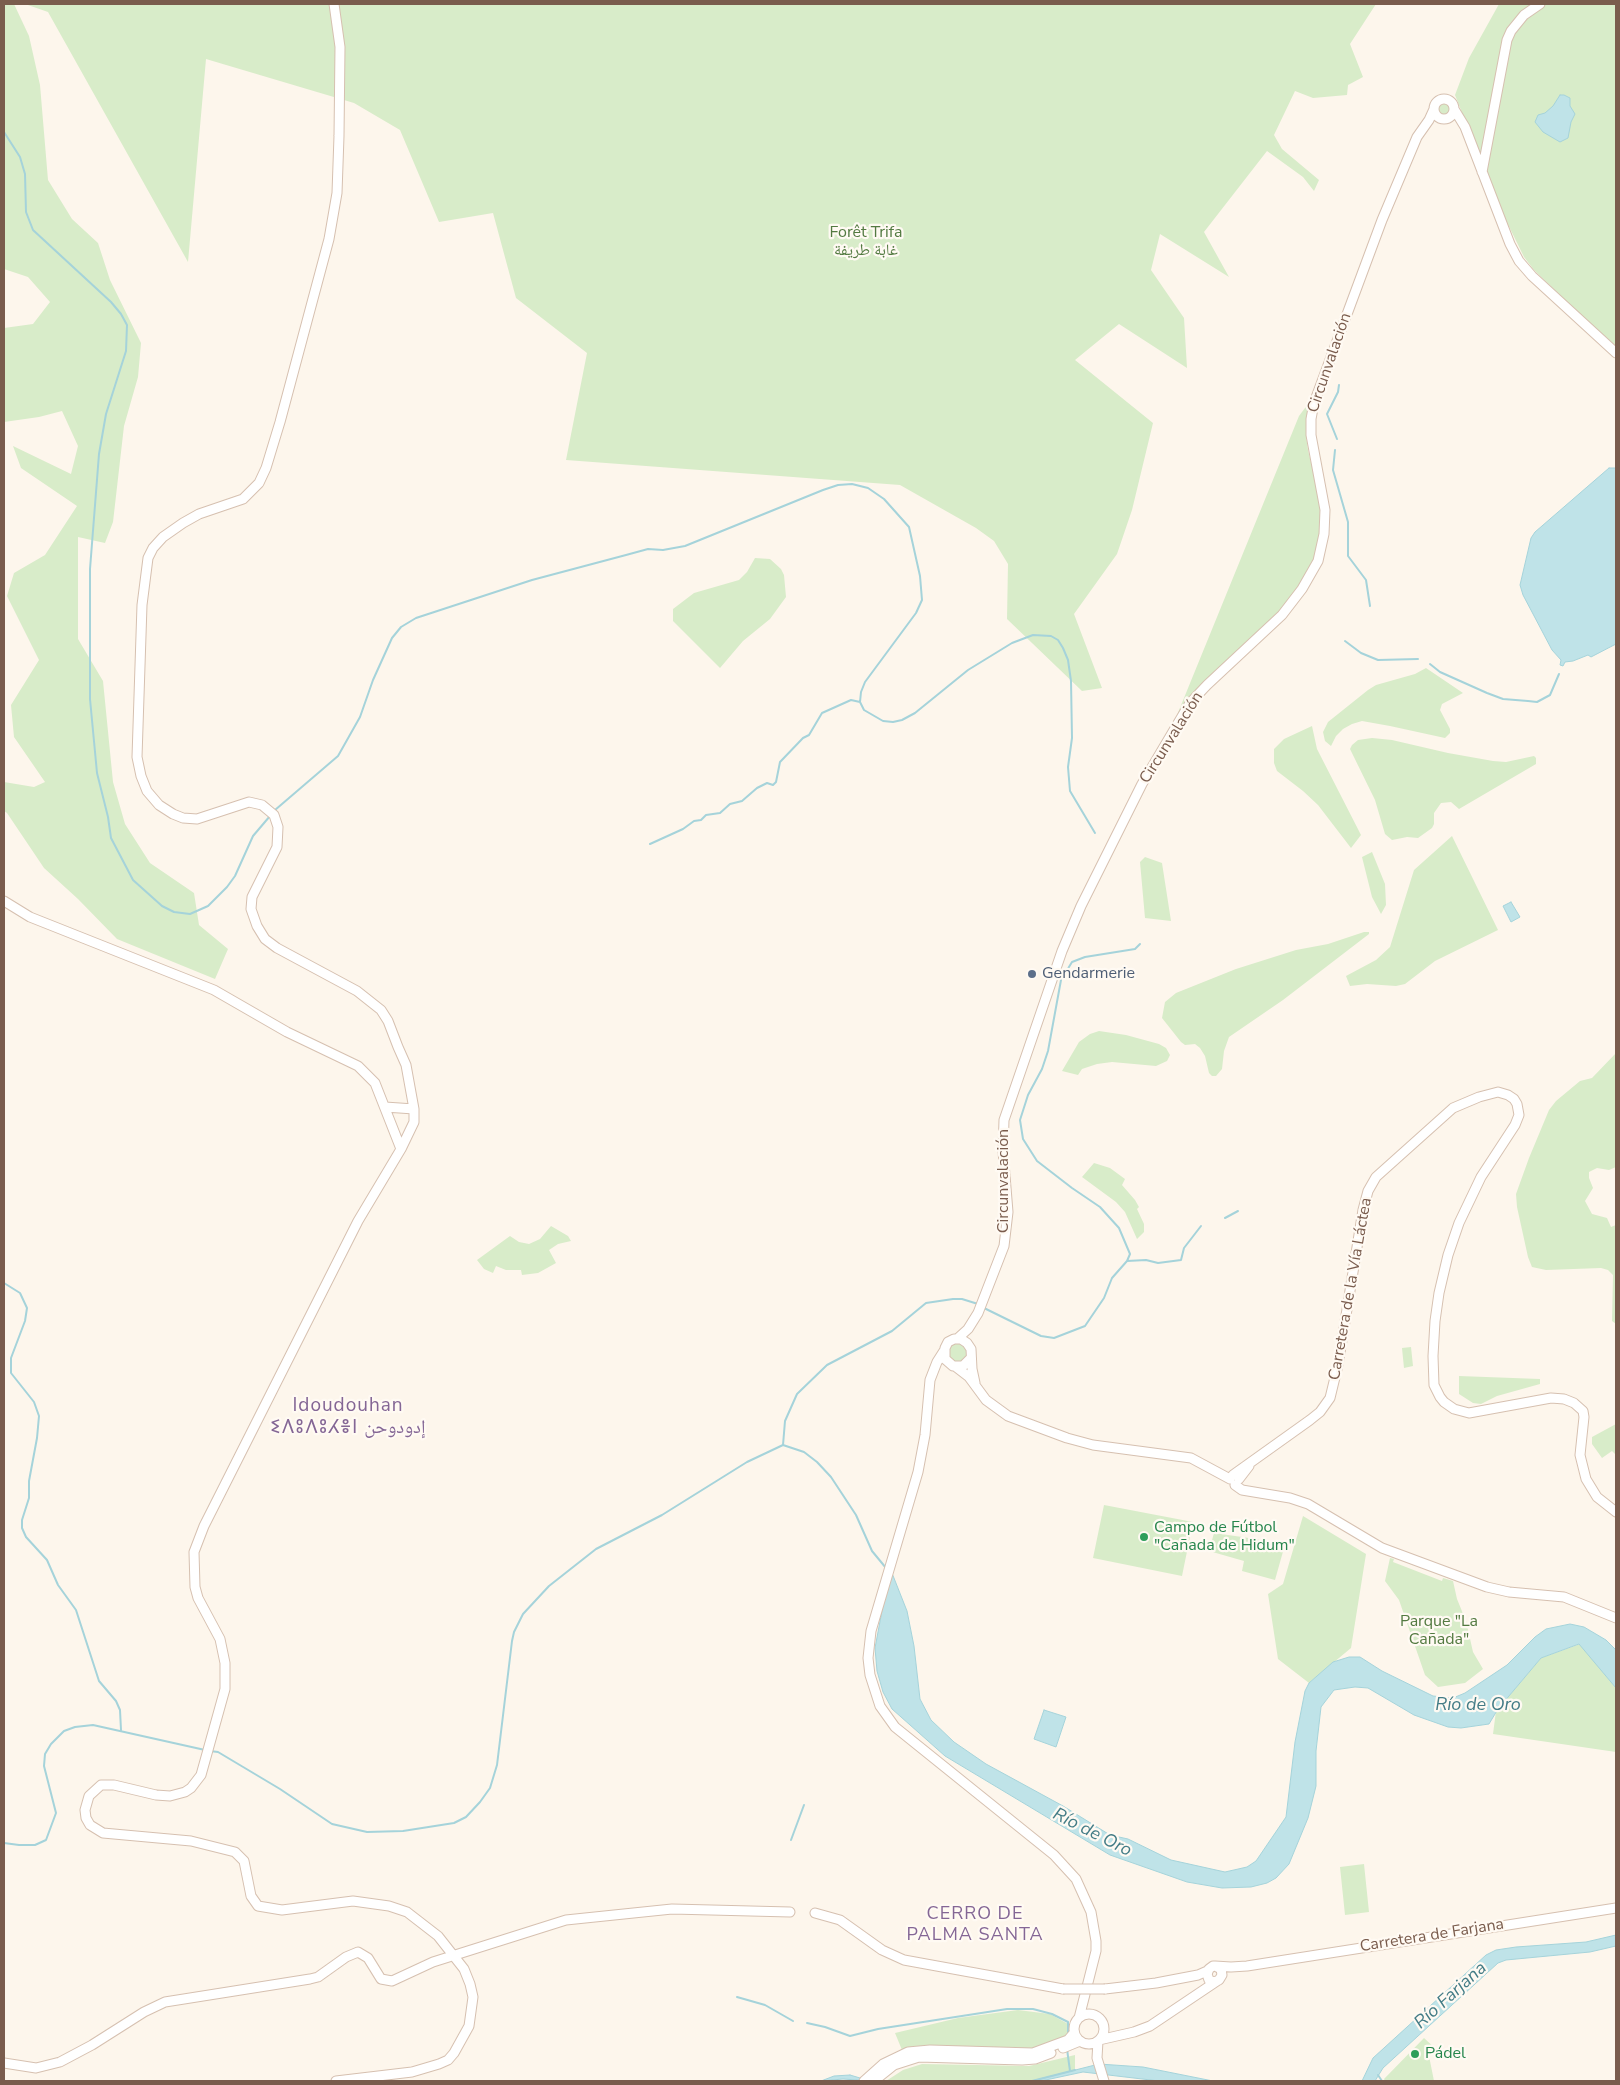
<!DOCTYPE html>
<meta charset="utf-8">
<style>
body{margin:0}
#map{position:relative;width:1620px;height:2085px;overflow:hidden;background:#fdf6ec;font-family:"Nunito Sans",sans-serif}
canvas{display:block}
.frame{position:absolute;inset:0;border:5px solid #7a5c4d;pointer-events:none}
</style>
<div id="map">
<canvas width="1620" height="2085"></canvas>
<div class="frame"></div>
</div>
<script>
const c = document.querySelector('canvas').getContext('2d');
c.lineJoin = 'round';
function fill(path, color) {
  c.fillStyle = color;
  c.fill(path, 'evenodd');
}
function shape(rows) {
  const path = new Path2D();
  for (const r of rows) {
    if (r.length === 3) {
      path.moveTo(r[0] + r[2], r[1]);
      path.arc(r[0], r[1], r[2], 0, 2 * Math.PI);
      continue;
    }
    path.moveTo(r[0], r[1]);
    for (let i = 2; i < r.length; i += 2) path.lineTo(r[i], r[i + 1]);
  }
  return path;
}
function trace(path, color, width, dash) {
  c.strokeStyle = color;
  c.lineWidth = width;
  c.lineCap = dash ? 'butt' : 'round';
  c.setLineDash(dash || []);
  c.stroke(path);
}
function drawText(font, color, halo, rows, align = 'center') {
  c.font = font + ' "Nunito Sans","Noto Naskh Arabic","Noto Sans Tifinagh",sans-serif';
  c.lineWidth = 4.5;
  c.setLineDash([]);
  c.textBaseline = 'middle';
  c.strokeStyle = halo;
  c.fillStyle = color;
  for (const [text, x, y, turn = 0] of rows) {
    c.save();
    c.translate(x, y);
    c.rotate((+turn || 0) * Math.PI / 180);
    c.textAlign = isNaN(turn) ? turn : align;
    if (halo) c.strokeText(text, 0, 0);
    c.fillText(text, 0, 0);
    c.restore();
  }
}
fill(shape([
 [4,4,14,4,29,36,40,85,48,180,72,219,98,243,110,280,141,343,138,377,124,426,113,522,105,543,78,537,78,639,103,681,113,782,125,824,150,863,194,893,199,925,228,949,215,979,117,939,78,899,44,868,7,813,4,811,4,782,34,787,45,782,14,737,11,705,39,660,7,596,14,573,45,555,77,506,21,468,13,446,71,474,78,446,62,411,39,417,4,422,4,328,33,324,50,302,28,277,4,269],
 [25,4,1376,4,1350,44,1363,77,1348,85,1347,95,1313,98,1295,91,1274,135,1282,149,1319,180,1314,191,1303,177,1267,151,1204,232,1229,277,1160,234,1151,270,1184,318,1187,368,1119,324,1075,360,1153,423,1132,510,1117,554,1074,614,1102,688,1082,691,1007,619,1008,564,994,541,976,528,900,485,566,460,587,353,516,298,493,213,439,222,400,130,354,103,206,59,188,262,48,12],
 [1499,4,1616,4,1616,346,1584,318,1534,270,1524,257,1499,206,1455,95,1469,58],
 [1444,109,6],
 [1314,396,1306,436,1308,450,1320,500,1322,518,1318,557,1290,604,1175,720,1299,416],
 [755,558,770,559,781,569,784,575,786,597,770,619,743,641,720,668,673,621,673,609,694,593,739,580,747,572],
 [1426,668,1463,693,1442,704,1440,710,1450,729,1450,733,1445,738,1390,726,1362,721,1352,724,1343,729,1336,736,1331,746,1325,741,1323,732,1328,722,1368,690,1376,685,1415,674],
 [1312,726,1317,749,1361,835,1351,848,1318,805,1303,791,1277,771,1274,763,1274,749,1284,739],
 [1372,738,1392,740,1448,753,1493,761,1506,762,1534,756,1536,758,1536,764,1459,809,1451,802,1441,803,1434,813,1434,824,1432,828,1418,838,1407,837,1392,840,1385,834,1375,800,1350,749,1352,745,1358,740],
 [1452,836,1498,930,1435,961,1405,984,1396,986,1367,984,1350,986,1346,976,1376,960,1390,947,1414,870],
 [1372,852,1385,884,1386,905,1381,914,1372,897,1362,857],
 [1145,857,1162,863,1171,921,1145,918,1140,862],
 [1364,932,1369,932,1369,934,1283,1000,1229,1037,1224,1051,1222,1069,1216,1076,1212,1076,1209,1073,1205,1056,1200,1048,1195,1044,1185,1045,1181,1042,1162,1018,1165,1002,1176,993,1236,969,1296,950,1328,944],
 [1099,1031,1126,1035,1159,1044,1166,1048,1170,1055,1167,1061,1156,1066,1112,1062,1097,1064,1082,1069,1078,1075,1062,1071,1079,1042,1090,1034],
 [1616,1053,1616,1167,1609,1170,1597,1168,1589,1172,1589,1178,1593,1188,1585,1201,1592,1214,1607,1218,1611,1227,1616,1225,1616,1324,1612,1321,1613,1275,1608,1270,1601,1268,1546,1270,1532,1267,1528,1257,1517,1207,1516,1194,1529,1158,1549,1110,1556,1101,1580,1081,1592,1078],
 [1094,1163,1110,1168,1125,1179,1122,1185,1135,1200,1139,1207,1137,1209,1144,1224,1144,1232,1137,1239,1125,1212,1116,1202,1082,1177],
 [551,1226,568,1236,571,1241,558,1244,549,1250,556,1263,538,1273,522,1275,521,1270,506,1270,496,1266,493,1273,484,1269,477,1260,510,1236,519,1242,529,1244,540,1239],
 [958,1353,10],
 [1411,1347,1413,1366,1404,1368,1402,1348],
 [1459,1376,1540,1379,1540,1384,1497,1396,1481,1404,1473,1403,1459,1394],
 [1616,1424,1616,1463,1616,1455,1612,1451,1602,1458,1592,1444,1592,1437],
 [1104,1505,1193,1522,1182,1576,1093,1558],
 [1303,1516,1366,1554,1351,1648,1309,1683,1278,1659,1268,1594,1283,1584],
 [1214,1533,1256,1539,1284,1548,1275,1580,1242,1571,1244,1561,1209,1551],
 [1390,1558,1394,1559,1393,1562,1442,1581,1443,1578,1453,1581,1457,1599,1466,1621,1473,1652,1483,1669,1465,1683,1438,1687,1425,1675,1399,1600,1385,1581],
 [1580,1644,1616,1688,1616,1752,1493,1734,1496,1711,1541,1658],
 [1364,1864,1369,1912,1345,1915,1340,1867],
 [1018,2010,1050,2014,1070,2025,1071,2032,1067,2040,1033,2050,902,2050,895,2033,958,2018],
 [1424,2038,1437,2050,1428,2051,1434,2081,1385,2081,1384,2079],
 [1075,2055,1075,2070,1032,2081,886,2081,903,2070,922,2064,1029,2066]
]), '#d8ecc9');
const water = shape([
 [1560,95,1564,95,1570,98,1570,106,1575,114,1571,122,1568,138,1560,142,1543,132,1535,122,1538,115,1545,113,1553,106,1560,95],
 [1609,468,1616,468,1616,644,1591,657,1588,655,1573,661,1565,662,1563,666,1560,665,1561,660,1552,650,1523,595,1520,585,1531,538,1535,532,1609,468],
 [1511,902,1520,917,1511,922,1503,906,1511,902],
 [890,1568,907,1611,914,1646,920,1699,931,1720,954,1742,986,1764,1063,1806,1110,1835,1128,1839,1171,1860,1225,1872,1247,1867,1256,1861,1286,1817,1295,1742,1305,1691,1309,1683,1333,1662,1349,1657,1360,1657,1382,1671,1433,1696,1453,1698,1465,1693,1507,1665,1535,1637,1546,1629,1570,1624,1584,1627,1606,1640,1616,1650,1616,1688,1579,1644,1541,1658,1498,1709,1489,1724,1461,1728,1448,1727,1414,1715,1368,1688,1355,1687,1334,1690,1321,1707,1316,1751,1316,1786,1308,1818,1289,1864,1276,1878,1267,1883,1251,1887,1222,1888,1187,1882,1110,1855,945,1756,892,1709,883,1692,877,1671,875,1648,890,1568],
 [1044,1710,1066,1717,1056,1747,1034,1739,1044,1710],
 [1616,1935,1616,1946,1590,1952,1506,1960,1498,1963,1383,2068,1375,2081,1362,2081,1373,2058,1486,1955,1496,1950,1516,1947,1586,1942,1616,1935],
 [1099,2064,1143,2067,1213,2081,1159,2081,1083,2072,1041,2081,1032,2081,1099,2064],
 [850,2075,870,2081,843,2079,821,2081,834,2076,850,2075]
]);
fill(water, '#bfe3e8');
trace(water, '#a5d3da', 1);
trace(shape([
 [4,132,20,157,25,174,26,212,33,230,111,302,121,314,127,325,126,351,106,414,99,454,90,569,90,699,97,773,108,817,111,838,133,880,162,906,174,912,190,914,208,906,227,887,235,876,253,836,270,816],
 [1337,439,1327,414,1338,392,1339,385],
 [1335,450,1333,470,1348,522,1348,556,1366,580,1370,606],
 [1345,641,1361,653,1378,660,1418,659],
 [1430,664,1440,672,1487,693,1503,699,1528,701,1537,702,1550,695,1559,674],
 [275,810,338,756,360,717,373,680,392,638,401,627,416,618,532,580,626,555,648,549,663,550,685,546,823,490,838,485,852,484,868,488,884,499,909,527,920,576,922,600,916,613,865,682,861,692,860,702,864,710,883,721,893,722,902,720,915,713,968,670,1012,643,1033,635,1051,636,1058,640,1063,648,1068,660,1071,681,1072,738,1068,767,1070,791,1095,833],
 [650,844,683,829,694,821,701,820,706,815,720,813,730,804,742,801,757,788,767,783,773,785,776,782,780,762,803,738,809,735,822,713,851,700,860,702],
 [1225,1218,1238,1211],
 [1127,1261,1146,1260,1158,1263,1181,1260,1184,1248,1201,1226],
 [4,1283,20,1293,27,1308,25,1321,11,1358,11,1373,34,1402,39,1416,37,1438,29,1481,29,1498,22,1520,22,1528,26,1537,47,1560,58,1585,76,1610,99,1681,116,1701,120,1710,121,1730],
 [984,1308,1041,1336,1054,1338,1085,1326,1104,1298,1112,1278,1127,1261,1130,1254,1119,1228,1100,1207,1072,1188,1037,1161,1023,1139,1020,1120,1028,1095,1042,1069,1048,1051,1061,980,1072,962,1085,957,1135,949,1140,944],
 [783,1445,785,1421,797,1394,827,1365,892,1331,926,1303,953,1299,962,1299,978,1304],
 [210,1751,218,1752,280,1789,332,1824,367,1832,403,1831,454,1823,466,1817,480,1802,490,1788,497,1765,512,1641,514,1632,523,1614,549,1586,596,1549,662,1515,747,1462,783,1445,804,1452,817,1462,831,1477,856,1515,872,1551,886,1568],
 [791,1840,804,1805],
 [4,1843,19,1845,35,1845,46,1840,56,1813,44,1766,45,1754,51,1744,64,1731,75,1727,93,1725,205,1750],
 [737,1997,765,2005,793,2021],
 [807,2023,825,2027,850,2036,878,2029,1007,2009,1033,2009,1052,2014,1068,2022,1068,2034],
 [1067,2049,1070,2071],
 [1378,2075,1382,2081],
 [1032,2081,1075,2070]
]), '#a5d3da', 2);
const secondary = shape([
 [334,4,340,47,339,136,337,193,329,239,280,422,266,468,259,483,243,499,199,514,183,523,163,537,153,548,148,558,142,605,137,757,141,776,147,791,159,805,173,814,183,818,197,819,249,802,262,805,274,815,278,827,277,847,252,897,251,909,257,926,265,939,277,948,357,991,381,1010,388,1021,398,1047,406,1065,414,1109,414,1122,401,1149,358,1221,204,1526,194,1552,195,1587,198,1598,220,1639,225,1663,225,1689,201,1775,191,1788,185,1792,170,1796,156,1795,114,1785,101,1785,89,1796,85,1810,86,1818,90,1825,103,1833,191,1841,235,1852,244,1861,251,1896,258,1906,282,1910,353,1901,389,1906,407,1912,438,1936,464,1969,470,1984,473,1997,469,2026,454,2053,448,2060,439,2064,412,2072,336,2081],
 [1444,109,10],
 [1454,109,1465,127,1510,244,1519,261,1532,276,1616,353],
 [1482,172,1507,40,1511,31,1524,15,1540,4],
 [4,901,30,917,214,990,287,1032,358,1066,375,1083,401,1149],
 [385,1107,414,1109],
 [957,1339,968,1329,978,1313,1004,1246,1008,1212,1003,1151,1004,1120,1062,951,1081,906,1142,784,1190,703,1207,685,1282,615,1302,589,1318,561,1324,534,1325,510,1311,435,1311,419,1314,403,1382,220,1417,137,1429,120,1434,109],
 [944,1351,937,1362,930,1380,925,1435,918,1472,871,1631,868,1658,870,1675,880,1706,895,1727,1054,1855,1076,1879,1091,1912,1096,1941,1096,1951,1079,2018],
 [971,1358,963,1366,953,1366,945,1359,945,1348,948,1342,954,1339,961,1339,967,1343,971,1349,972,1369,975,1383],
 [956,1367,969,1377,986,1400,1008,1416,1067,1438,1093,1445,1191,1458,1230,1479],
 [1233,1475,1310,1420,1320,1412,1330,1398,1338,1365,1363,1210,1368,1191,1376,1177,1453,1108,1479,1097,1498,1092,1508,1095,1514,1099,1517,1104,1519,1115,1515,1125,1481,1177,1459,1223,1448,1255,1439,1293,1435,1321,1433,1356,1434,1385,1440,1397,1444,1402,1454,1409,1469,1413,1551,1398,1564,1399,1574,1403,1583,1411,1584,1417,1580,1455,1586,1479,1597,1497,1616,1512],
 [1239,1479,1249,1466],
 [1235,1485,1242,1490,1290,1498,1308,1504,1382,1548,1487,1587,1509,1592,1564,1597,1616,1618],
 [815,1913,840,1920,882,1950,904,1960,1063,1989],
 [1215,1966,1221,1969,1222,1975,1219,1980,1214,1982,1209,1980,1207,1974,1209,1969,1213,1966,1215,1966,1231,1967,1247,1966,1616,1908],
 [1105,1989,1156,1983,1198,1975,1207,1971],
 [1089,2029,15],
 [1099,2040,1134,2032,1150,2026,1217,1981],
 [1098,2041,1097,2058,1104,2081],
 [1063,2048,1080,2041],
 [4,2063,36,2068,60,2062,92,2045,144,2012,165,2002,310,1979,318,1977,346,1957,358,1952,368,1958,381,1979,392,1981,433,1962,566,1920,672,1909,790,1912],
 [864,2081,883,2064,908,2052,930,2050,1033,2053,1068,2040,1074,2033],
 [874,2081,894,2065,919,2057,1022,2060,1035,2059,1051,2053]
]);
trace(secondary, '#d6c0b0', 11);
trace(secondary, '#fff', 9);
const secondaryBridge = shape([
 [1063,1989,1105,1989]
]);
trace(secondaryBridge, '#d6c0b0', 11, []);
trace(secondaryBridge, '#fff', 9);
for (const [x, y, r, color] of [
 [1032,974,5,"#5c6f8a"],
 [1144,1537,5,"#2e9e5b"],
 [1415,2054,5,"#2e9e5b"]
]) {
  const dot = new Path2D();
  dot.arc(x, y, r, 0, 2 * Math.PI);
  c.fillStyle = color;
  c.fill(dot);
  trace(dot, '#fffaf3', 2);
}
drawText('16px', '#537a41', '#fffaf3', [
 ["Forêt Trifa",866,233],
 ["غابة طريفة",866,251],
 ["Parque \"La",1439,1622],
 ["Cañada\"",1439,1640]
]);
drawText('16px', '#7a5c4d', '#fffaf3', [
 ["Circunvalación",1330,363,-71],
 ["Circunvalación",1172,738,-58],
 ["Circunvalación",1004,1181,-90],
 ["Carretera de la Vía Láctea",1351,1289,-80],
 ["Carretera de Farjana",1432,1936,-9]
]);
drawText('16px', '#4e5e75', '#fffaf3', [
 ["Gendarmerie",1042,974]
], 'left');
drawText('16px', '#27864d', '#fffaf3', [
 ["Campo de Fútbol",1154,1528],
 ["\"Cañada de Hidum\"",1154,1546],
 ["Pádel",1425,2054]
], 'left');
drawText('italic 18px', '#437c86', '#fffaf3', [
 ["Río de Oro",1478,1706],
 ["Río de Oro",1092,1833,27],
 ["Río Farjana",1451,1996,-42]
]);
c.letterSpacing = '1px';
drawText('18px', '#846695', '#fffaf3', [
 ["CERRO DE",975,1915],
 ["PALMA SANTA",975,1936]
]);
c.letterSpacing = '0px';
c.letterSpacing = '1px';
drawText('19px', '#846695', '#fffaf3', [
 ["Idoudouhan",348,1406],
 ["ⵉⴷⵓⴷⵓⵃⴻⵏ إدودوحن",348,1428]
]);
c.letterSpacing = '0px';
</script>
